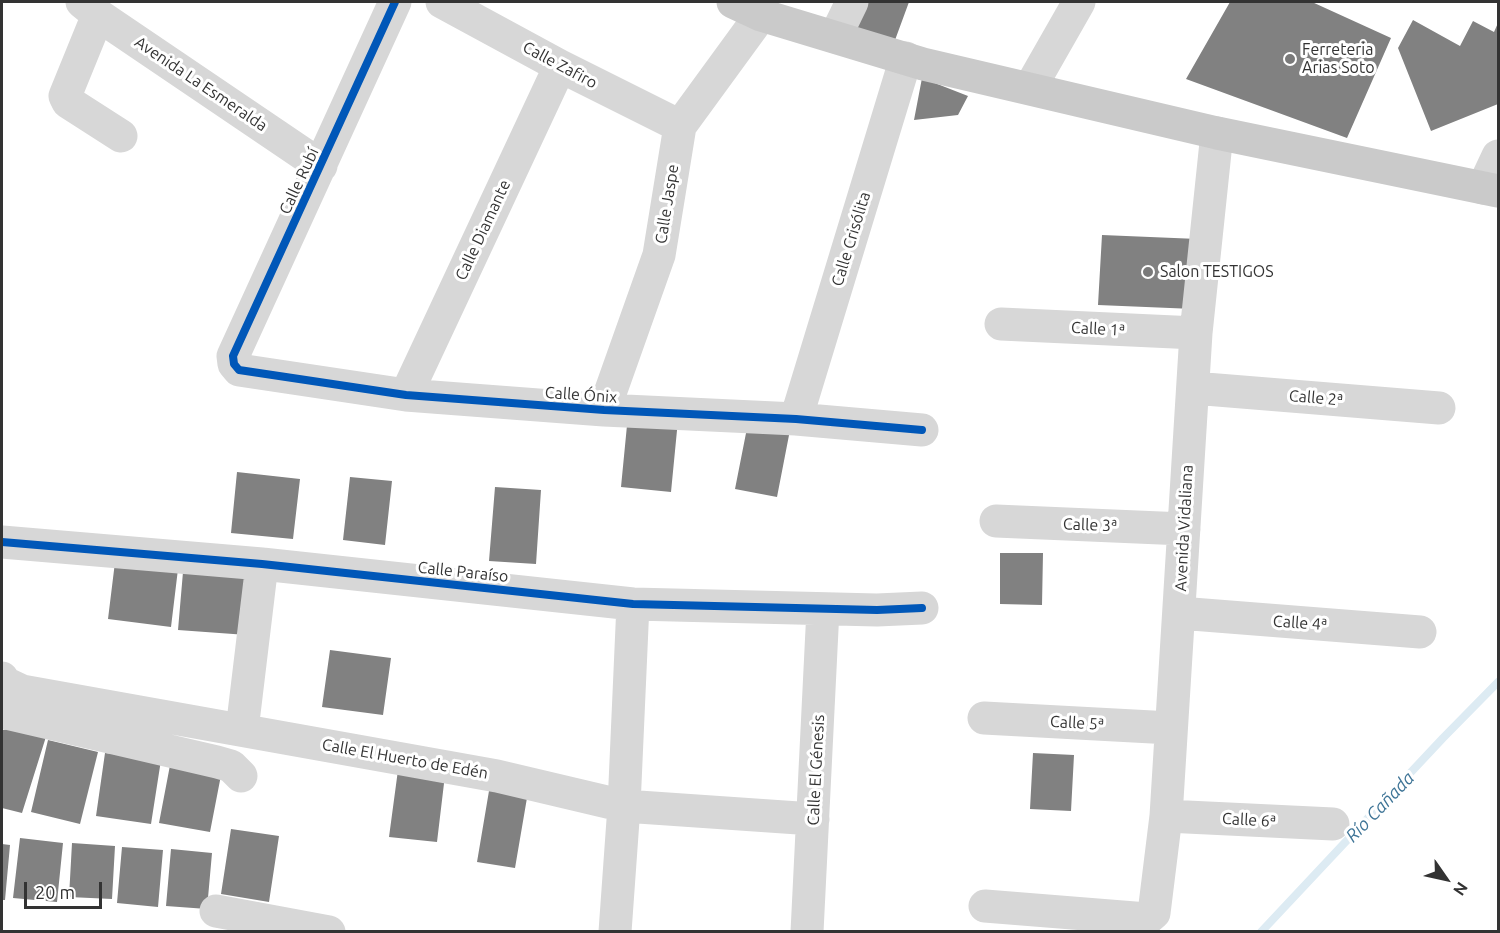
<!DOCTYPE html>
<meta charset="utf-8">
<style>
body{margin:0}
#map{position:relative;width:1500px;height:933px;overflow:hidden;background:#fff;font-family:Ubuntu,sans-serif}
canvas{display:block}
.frame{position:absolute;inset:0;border:3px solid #333;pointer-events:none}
.north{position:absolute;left:1416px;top:849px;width:60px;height:60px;-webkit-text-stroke:4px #fff;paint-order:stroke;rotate:124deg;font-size:16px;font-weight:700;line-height:24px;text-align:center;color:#333}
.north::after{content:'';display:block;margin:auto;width:21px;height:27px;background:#333;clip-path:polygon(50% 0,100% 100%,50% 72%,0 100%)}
.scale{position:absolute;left:24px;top:882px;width:78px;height:27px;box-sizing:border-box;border:3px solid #333;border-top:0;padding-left:8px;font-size:18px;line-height:21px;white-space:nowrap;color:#333;-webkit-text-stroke:4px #fff;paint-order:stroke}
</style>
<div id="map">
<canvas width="1500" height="933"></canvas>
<div class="frame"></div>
<div class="north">N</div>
<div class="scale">20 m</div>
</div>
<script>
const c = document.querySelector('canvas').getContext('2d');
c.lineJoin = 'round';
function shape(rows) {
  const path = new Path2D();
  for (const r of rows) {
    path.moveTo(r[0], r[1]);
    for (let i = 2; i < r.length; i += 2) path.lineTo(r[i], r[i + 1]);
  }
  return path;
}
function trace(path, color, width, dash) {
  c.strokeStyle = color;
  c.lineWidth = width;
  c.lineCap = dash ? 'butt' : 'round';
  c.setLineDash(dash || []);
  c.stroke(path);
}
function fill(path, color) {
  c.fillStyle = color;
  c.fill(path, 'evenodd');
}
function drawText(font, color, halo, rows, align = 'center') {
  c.font = font + ' Ubuntu,sans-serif';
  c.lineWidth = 6;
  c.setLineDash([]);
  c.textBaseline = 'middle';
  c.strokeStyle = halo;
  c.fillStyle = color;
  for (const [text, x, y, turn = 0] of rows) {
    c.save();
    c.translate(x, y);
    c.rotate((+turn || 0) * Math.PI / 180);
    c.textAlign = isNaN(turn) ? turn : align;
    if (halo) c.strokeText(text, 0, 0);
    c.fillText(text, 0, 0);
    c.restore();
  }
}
trace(shape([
 [1261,932,1443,738,1498,682]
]), '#ddebf3', 8);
fill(shape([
 [859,2,909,2,891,51,847,37],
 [1230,2,1312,2,1391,38,1347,138,1186,79],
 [1413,20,1460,46,1473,21,1494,32,1498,23,1498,104,1431,131,1398,48],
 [922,78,968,96,958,115,914,120],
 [1102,235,1198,239,1194,309,1098,305],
 [628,415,678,420,671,492,621,487],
 [748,423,790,430,777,497,735,489],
 [237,472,300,479,293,539,231,533],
 [350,477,392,481,385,545,343,540],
 [495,487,541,490,536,564,489,561],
 [1000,553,1043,553,1042,605,1000,604],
 [115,562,178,569,171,627,108,619],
 [183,572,251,577,247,635,178,630],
 [330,650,391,658,383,715,322,707],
 [50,724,22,813,2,808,2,730],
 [48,740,98,752,80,824,31,812],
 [105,753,161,760,151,824,96,816],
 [1033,753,1074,755,1071,811,1030,809],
 [171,760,222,770,210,832,159,823],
 [398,770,445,775,437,842,389,837],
 [490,785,528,792,515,868,477,862],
 [231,829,279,836,269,902,221,894],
 [20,838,63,843,57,902,13,898],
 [72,843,115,846,112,899,69,897],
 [2,844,10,845,5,900,2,900],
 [122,847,163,850,158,907,117,903],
 [171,849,212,853,207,909,166,906]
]), '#818181');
trace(shape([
 [82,2,98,15,321,166],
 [395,2,233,356,234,364,239,370,406,395,604,410,796,419,922,430],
 [442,2,560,66,680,126],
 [98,15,65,96,68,102,121,136],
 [835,37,852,2],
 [1030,88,1079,2],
 [1483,188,1498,156],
 [1001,324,1196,333],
 [1193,388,1439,408],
 [406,395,560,66],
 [604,410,659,255,680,126,761,15],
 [796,419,906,58],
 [996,521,1184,529],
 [2,542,262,564,633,604,877,610,922,608],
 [1179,613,1420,632],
 [2,678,5,683,22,691,497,776,624,806,813,819],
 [2,712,217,762,231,766,241,776],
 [984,718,1171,728],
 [242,730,262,564],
 [1166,816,1333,824],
 [985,906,1147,919,1154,913,1166,816,1196,333,1217,133],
 [216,911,329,932],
 [615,932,624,806,633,604],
 [807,932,823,609]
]), '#d7d7d7', 33);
trace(shape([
 [733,2,761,15,923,64,1217,133,1498,191]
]), '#cacaca', 33);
trace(shape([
 [395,2,233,356,234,364,239,370,406,395,604,410,796,419,922,430],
 [2,542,262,564,633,604,877,610,922,608]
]), '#0057b8', 8);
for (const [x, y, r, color] of [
 [1290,59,6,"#7a7a7a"],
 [1148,272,6,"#7a7a7a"]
]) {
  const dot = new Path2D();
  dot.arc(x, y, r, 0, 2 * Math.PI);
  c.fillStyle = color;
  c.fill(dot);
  trace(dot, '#fff', 2);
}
drawText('16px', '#333', '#fff', [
 ["Ferreteria",1302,50],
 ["Arias Soto",1302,68],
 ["Salon TESTIGOS",1160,272]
], 'left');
drawText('16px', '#333', '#fff', [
 ["Calle Zafiro",560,65,28],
 ["Avenida La Esmeralda",201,84,34],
 ["Calle Rubí",299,181,-65],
 ["Calle Jaspe",667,204,-81],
 ["Calle Diamante",483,230,-65],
 ["Calle Crisólita",851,239,-73],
 ["Calle 1ª",1098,329,3],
 ["Calle Ónix",581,395,4],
 ["Calle 2ª",1316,398,5],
 ["Calle 3ª",1090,525,2],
 ["Avenida Vidaliana",1184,528,-87],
 ["Calle Paraíso",463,572,6],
 ["Calle 4ª",1300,623,4],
 ["Calle 5ª",1077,723,3],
 ["Calle El Huerto de Edén",405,759,10],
 ["Calle El Génesis",816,770,-87],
 ["Calle 6ª",1249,820,3]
]);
drawText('italic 18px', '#3f7597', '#fff', [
 ["Río Cañada",1380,807,-46]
]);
</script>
